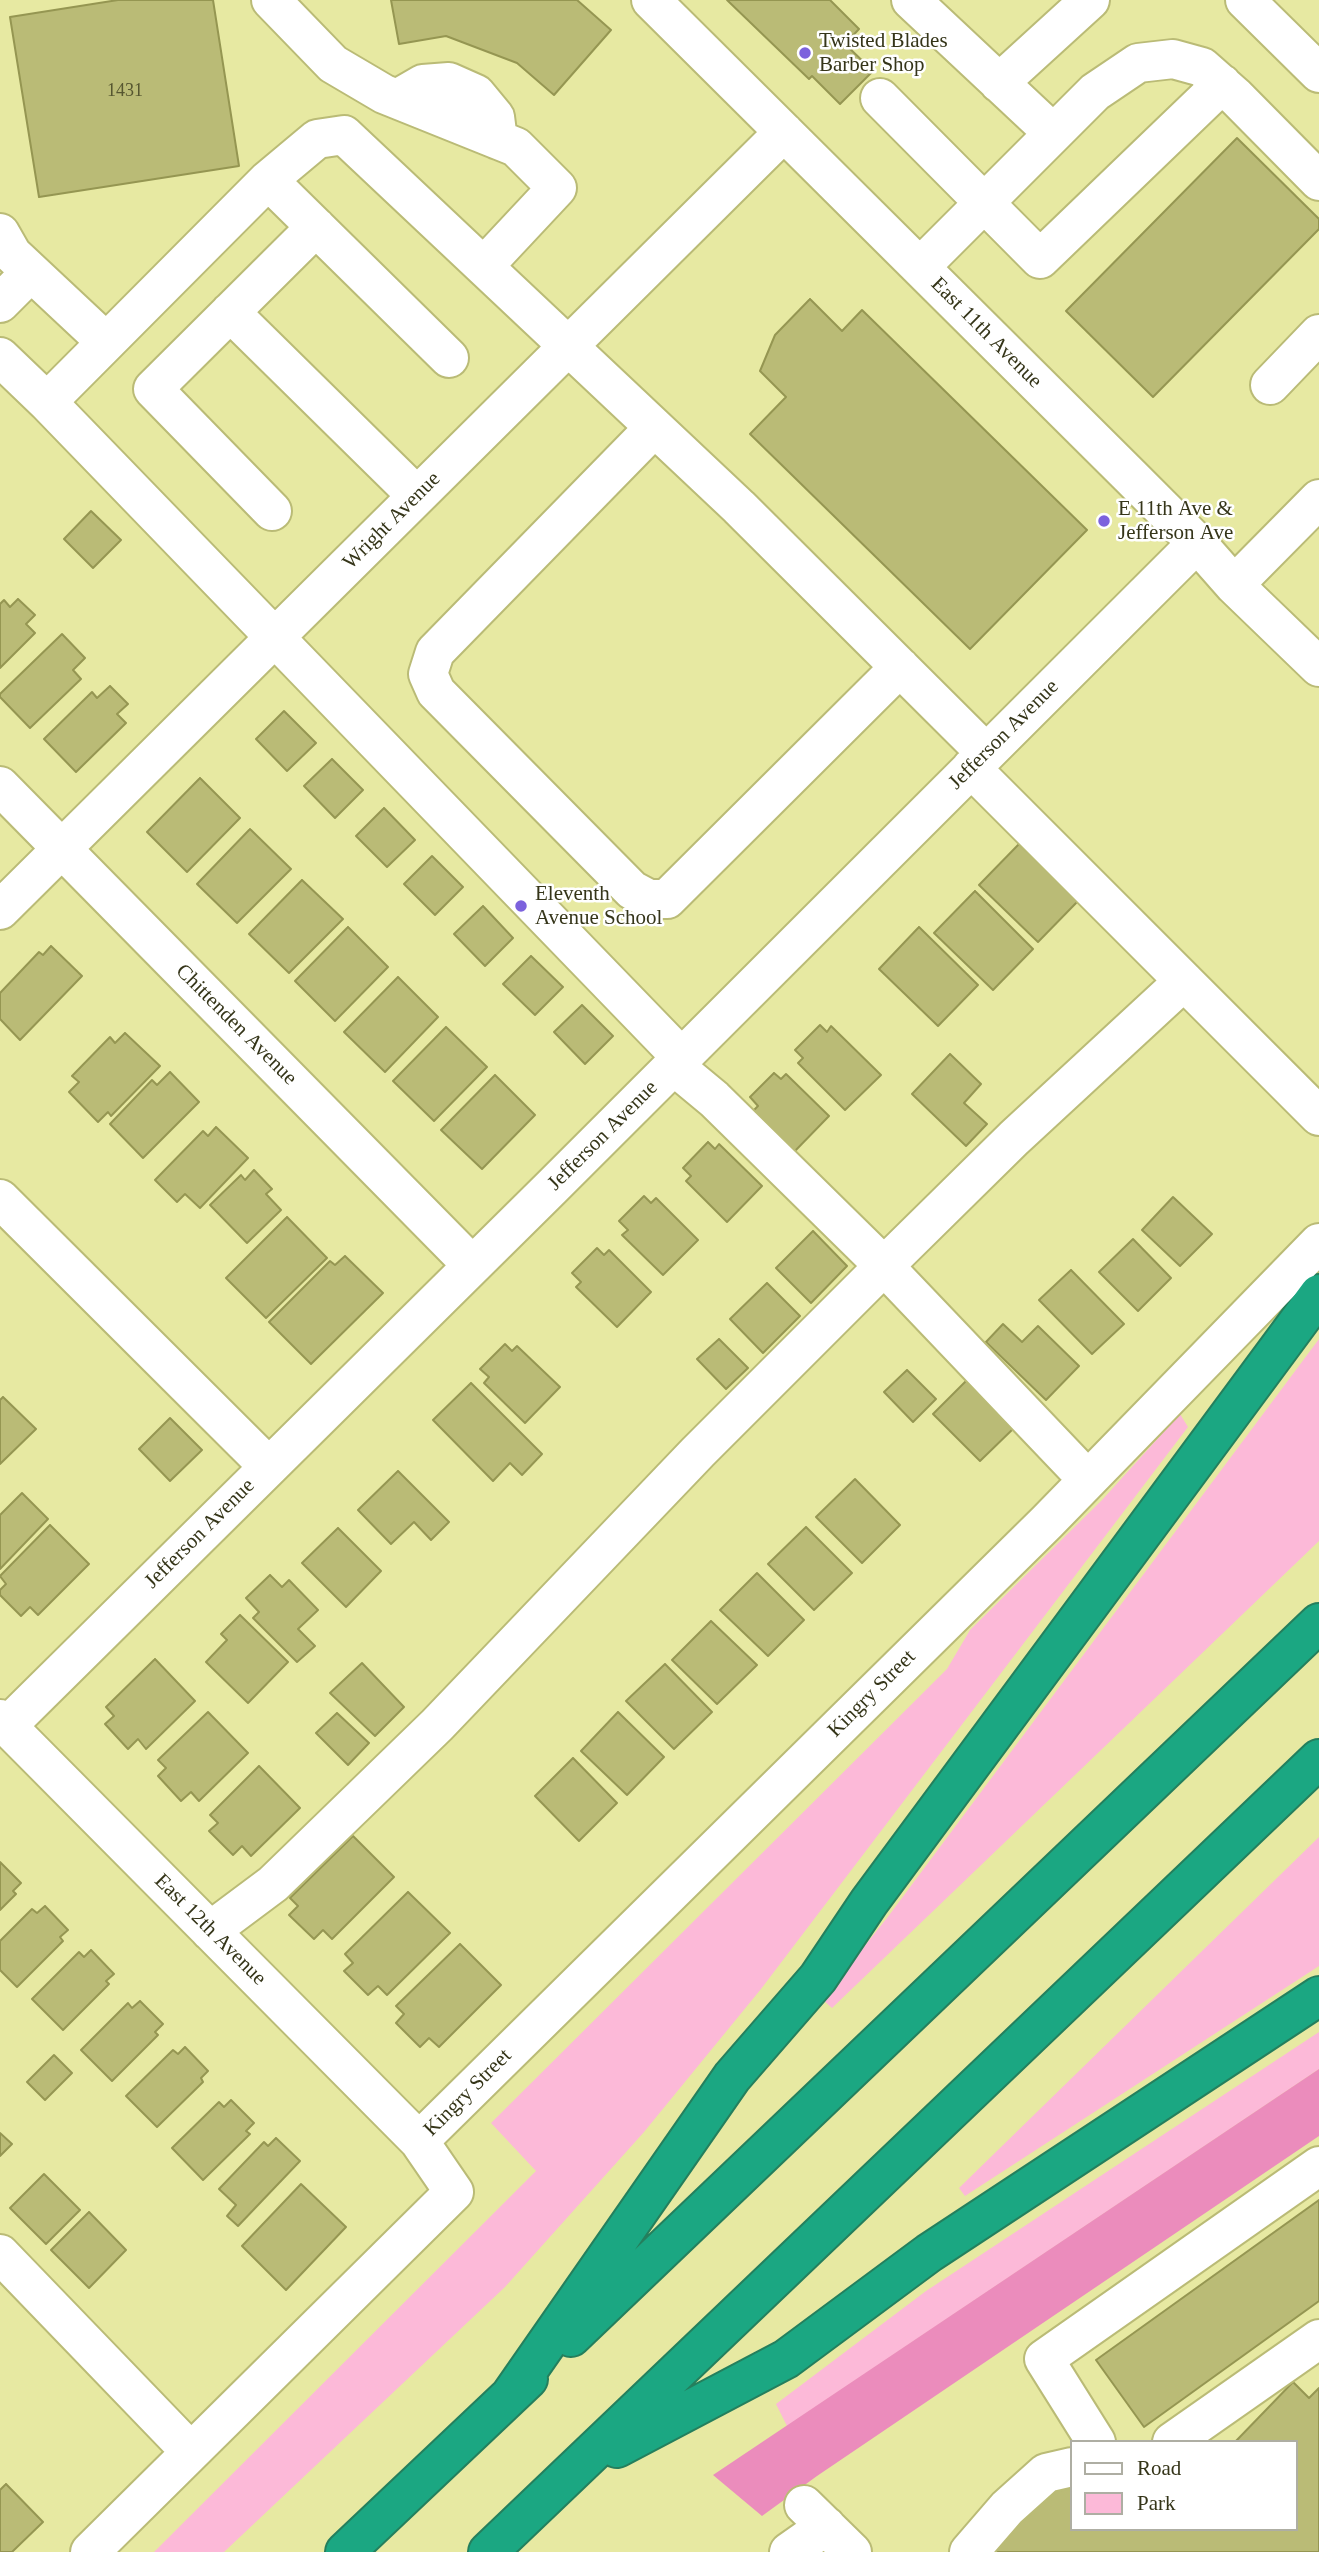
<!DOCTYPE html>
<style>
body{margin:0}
#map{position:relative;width:1319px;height:2552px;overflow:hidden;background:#e7e9a2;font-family:Georgia,serif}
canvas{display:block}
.legend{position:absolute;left:1070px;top:2440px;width:228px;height:91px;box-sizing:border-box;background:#fff;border:2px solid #aeaea3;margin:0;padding:9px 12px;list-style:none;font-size:21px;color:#353519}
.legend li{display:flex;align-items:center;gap:14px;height:35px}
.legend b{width:35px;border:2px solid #aeaea3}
</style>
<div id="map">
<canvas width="1319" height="2552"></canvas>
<ul class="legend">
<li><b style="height:9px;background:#fff"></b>Road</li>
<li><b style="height:19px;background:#fcb9d8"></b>Park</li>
</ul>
</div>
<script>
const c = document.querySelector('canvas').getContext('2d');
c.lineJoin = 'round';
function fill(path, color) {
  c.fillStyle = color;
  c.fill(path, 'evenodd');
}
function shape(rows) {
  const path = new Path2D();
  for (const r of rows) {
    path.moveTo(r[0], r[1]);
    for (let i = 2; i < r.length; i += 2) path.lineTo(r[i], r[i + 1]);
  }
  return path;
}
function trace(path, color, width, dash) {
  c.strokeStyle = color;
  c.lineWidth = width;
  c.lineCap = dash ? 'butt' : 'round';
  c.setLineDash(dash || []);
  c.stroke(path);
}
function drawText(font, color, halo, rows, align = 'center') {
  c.font = font + ' Georgia,serif';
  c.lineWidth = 5;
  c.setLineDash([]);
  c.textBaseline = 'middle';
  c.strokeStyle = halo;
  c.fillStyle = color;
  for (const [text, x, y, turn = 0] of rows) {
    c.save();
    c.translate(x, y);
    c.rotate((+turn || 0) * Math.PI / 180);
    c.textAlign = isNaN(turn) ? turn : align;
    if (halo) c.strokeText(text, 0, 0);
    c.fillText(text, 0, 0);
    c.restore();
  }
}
fill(shape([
 [1319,1339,1319,1541,832,2008,822,1999,887,1918],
 [1180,1414,1188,1427,761,1989,644,2132,505,2287,224,2552,154,2552,536,2171,491,2123,947,1669,970,1630,1102,1500],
 [1319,1837,1319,1966,965,2196,959,2188],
 [1319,2032,1319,2069,787,2426,776,2404,926,2291]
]), '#fcb9d8');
fill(shape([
 [1319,2069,1319,2136,817,2476,762,2516,713,2475]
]), '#eb8cbc');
const building = shape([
 [118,0,213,0,239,166,39,197,10,17,118,0],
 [391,0,577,0,611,30,554,95,517,63,446,36,399,44,391,0],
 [727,0,830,0,859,29,845,44,873,71,840,104,812,76,809,79,727,0],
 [1237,138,1319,219,1319,229,1153,397,1066,311,1237,138],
 [810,299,842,331,862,310,1087,530,970,649,750,434,786,397,760,371,775,335,810,299],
 [91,511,121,540,93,568,64,539,91,511],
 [18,599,35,615,26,624,35,633,0,668,0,604,4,600,10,607,18,599],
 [62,634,85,658,73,670,81,679,30,728,0,697,0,694,62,634],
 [110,686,128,704,117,714,126,723,76,772,44,739,92,692,97,698,110,686],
 [284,711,316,743,287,771,256,739,284,711],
 [332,759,363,790,335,818,304,786,332,759],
 [200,778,240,818,187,872,147,832,200,778],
 [384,808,415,840,387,867,356,836,384,808],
 [250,829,291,869,237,923,197,884,250,829],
 [1019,844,1078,901,1038,942,979,885,1019,844],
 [432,856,463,887,435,915,404,884,432,856],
 [302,880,343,919,289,973,249,934,302,880],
 [975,891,1033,949,993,990,934,933,975,891],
 [483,906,513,938,485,966,454,934,483,906],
 [348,927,388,967,335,1021,295,981,348,927],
 [919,927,978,985,938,1026,879,969,919,927],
 [51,946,82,976,20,1040,0,1019,0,993,39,952,43,955,51,946],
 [531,956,563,987,535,1015,503,984,531,956],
 [398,977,438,1017,385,1072,344,1032,398,977],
 [582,1005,613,1036,585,1064,554,1032,582,1005],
 [820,1025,827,1032,831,1026,881,1075,845,1110,798,1063,803,1058,795,1050,820,1025],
 [446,1027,487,1067,434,1121,393,1081,446,1027],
 [125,1033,160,1066,111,1116,108,1112,98,1122,69,1092,79,1082,72,1076,110,1037,115,1043,125,1033],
 [950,1054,981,1084,964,1103,987,1124,966,1146,912,1094,950,1054],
 [170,1072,199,1102,143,1158,110,1124,152,1080,157,1085,170,1072],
 [774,1073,781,1079,786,1074,829,1116,794,1152,753,1111,758,1106,750,1097,774,1073],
 [495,1075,535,1115,482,1169,441,1130,495,1075],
 [216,1127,248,1158,200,1208,185,1194,177,1202,155,1180,203,1131,208,1136,216,1127],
 [708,1142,715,1149,719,1144,762,1186,727,1222,686,1181,691,1176,683,1168,708,1142],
 [254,1170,272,1189,266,1194,281,1210,247,1243,210,1205,241,1175,245,1180,254,1170],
 [644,1196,651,1203,656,1198,698,1240,663,1275,622,1235,628,1230,619,1221,644,1196],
 [1173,1197,1212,1234,1180,1266,1142,1230,1173,1197],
 [287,1217,327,1258,266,1318,226,1278,287,1217],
 [813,1231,847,1266,811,1303,776,1268,813,1231],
 [1133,1239,1171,1278,1138,1311,1099,1272,1133,1239],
 [597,1248,604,1255,609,1250,651,1292,617,1327,576,1287,581,1282,572,1273,597,1248],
 [345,1256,383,1293,311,1364,269,1322,330,1261,335,1265,345,1256],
 [1071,1270,1124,1324,1092,1354,1039,1300,1071,1270],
 [767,1283,800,1316,763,1353,730,1319,767,1283],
 [1003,1324,1022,1342,1038,1326,1079,1366,1046,1400,986,1342,1003,1324],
 [719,1339,748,1368,726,1389,697,1359,719,1339],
 [505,1344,512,1351,517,1346,560,1387,525,1423,484,1383,489,1377,480,1369,505,1344],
 [907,1370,936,1399,913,1422,884,1392,907,1370],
 [968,1379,1015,1427,980,1461,933,1414,968,1379],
 [471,1383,542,1454,522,1475,510,1463,493,1481,433,1420,471,1383],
 [3,1397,36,1429,0,1464,0,1400,3,1397],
 [170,1418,202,1450,170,1481,139,1449,170,1418],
 [398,1471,449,1522,431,1540,414,1522,391,1544,358,1510,398,1471],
 [855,1479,900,1525,862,1563,816,1517,855,1479],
 [22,1493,48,1519,0,1569,0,1515,22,1493],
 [50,1525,89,1564,38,1615,30,1607,21,1616,0,1595,0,1590,6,1584,0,1576,50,1525],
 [806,1527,852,1573,814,1610,768,1564,806,1527],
 [338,1528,381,1571,346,1607,302,1563,338,1528],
 [757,1573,804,1620,768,1656,720,1610,757,1573],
 [270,1575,282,1587,289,1580,318,1610,298,1629,315,1646,297,1662,253,1618,259,1612,246,1598,270,1575],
 [240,1615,288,1662,248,1703,206,1662,227,1640,221,1634,240,1615],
 [711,1621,757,1665,717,1704,672,1660,711,1621],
 [155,1659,195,1701,146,1749,138,1739,128,1749,105,1724,114,1716,106,1707,155,1659],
 [362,1663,404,1707,375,1736,330,1693,362,1663],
 [665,1664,712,1712,674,1749,626,1701,665,1664],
 [208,1712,248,1753,199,1801,191,1792,181,1801,158,1776,166,1768,158,1760,208,1712],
 [618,1712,664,1757,627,1795,581,1751,618,1712],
 [337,1713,369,1743,348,1765,316,1733,337,1713],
 [573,1758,617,1803,579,1841,535,1796,573,1758],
 [259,1766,300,1808,251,1856,242,1846,233,1855,209,1831,218,1823,210,1815,259,1766],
 [353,1836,394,1877,332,1939,323,1930,314,1939,289,1915,298,1906,290,1898,353,1836],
 [0,1862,21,1883,13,1891,16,1894,0,1910,0,1862],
 [408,1892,450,1933,387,1995,378,1986,368,1995,344,1971,353,1963,345,1954,408,1892],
 [45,1906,68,1930,60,1937,63,1941,17,1987,0,1970,0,1941,32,1909,37,1913,45,1906],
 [460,1944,501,1985,439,2047,429,2038,420,2047,396,2023,404,2014,396,2006,460,1944],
 [91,1950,114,1974,106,1981,109,1984,63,2030,32,1999,79,1952,84,1957,91,1950],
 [140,2001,163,2024,155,2032,158,2035,112,2081,81,2050,128,2003,132,2008,140,2001],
 [185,2047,208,2071,201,2078,203,2082,157,2127,126,2096,173,2050,178,2054,185,2047],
 [54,2055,72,2073,45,2100,27,2082,54,2055],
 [231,2100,254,2123,246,2131,250,2134,203,2180,172,2148,219,2102,224,2107,231,2100],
 [0,2133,12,2144,0,2156,0,2133],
 [276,2138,300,2161,238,2226,227,2216,236,2205,219,2189,264,2142,268,2146,276,2138],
 [44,2174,80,2210,46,2244,10,2208,44,2174],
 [301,2184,346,2227,286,2290,242,2246,301,2184],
 [1319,2200,1319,2301,1144,2427,1096,2360,1319,2200],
 [89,2212,126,2250,89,2288,51,2250,89,2212],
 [1293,2382,1309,2398,1319,2388,1319,2552,980,2552,1058,2473,1072,2487,1072,2529,1296,2529,1296,2442,1235,2442,1293,2382],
 [6,2484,43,2522,12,2552,0,2552,0,2490,6,2484]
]);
fill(building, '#babb76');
trace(building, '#959652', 2);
const minor = shape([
 [271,0,333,64,384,94,516,147,557,188,484,266],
 [651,0,1131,477,1197,543,1234,585,1319,667],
 [911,0,1053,133],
 [1245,0,1319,73],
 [999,83,1090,0],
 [880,98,1040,259,1222,84],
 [397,99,423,84,449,82,476,94,495,117,498,140],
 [268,180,449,358],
 [0,233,12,254,106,342],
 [920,267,1095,92,1138,63,1173,59,1202,67,1236,97,1319,181],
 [0,303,31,272],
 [230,312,417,496],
 [0,357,47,402,681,1057],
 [1270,385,1319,334],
 [47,402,268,180,317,139,344,135,739,507,986,753],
 [654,428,435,652,428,674,436,692,632,890,649,899,667,899,900,667],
 [272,511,153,389,316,227],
 [1234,585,1319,499],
 [971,768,1319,1116],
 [0,786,472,1265],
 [0,910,784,132],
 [673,1065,714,1099,884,1266,1088,1480],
 [0,1199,268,1466],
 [0,1719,419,2141,454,2192,90,2552],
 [7,1726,551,1188,1197,543],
 [210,1931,273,1884,437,1725,698,1452,884,1266,1014,1138,1184,981],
 [419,2141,1047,1522,1319,1243],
 [0,2254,190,2451],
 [1096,2442,1044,2359,1319,2166],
 [1172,2442,1319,2339],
 [804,2505,852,2552],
 [789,2552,826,2526],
 [969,2552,1007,2508,1046,2473,1072,2467]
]);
const highway = shape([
 [571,2337,1319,1623],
 [510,2396,732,2077,818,1978,869,1902,1319,1294],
 [617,2448,786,2359,929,2253,1319,1996],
 [345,2552,528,2379],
 [488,2552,1319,1759]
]);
trace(minor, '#babb76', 42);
trace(highway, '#247f5d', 42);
trace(minor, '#fff', 38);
trace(highway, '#1ba782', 38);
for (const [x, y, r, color] of [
 [805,53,7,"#7c62dd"],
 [1104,521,7,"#7c62dd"],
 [521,906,7,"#7c62dd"]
]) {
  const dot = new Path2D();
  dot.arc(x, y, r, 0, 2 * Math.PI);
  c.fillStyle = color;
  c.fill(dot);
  trace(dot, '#fff', 2.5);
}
drawText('18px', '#565630', null, [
 ["1431",125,91]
]);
drawText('21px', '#353519', '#fff', [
 ["Twisted Blades",819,41],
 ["Barber Shop",819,65],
 ["E 11th Ave &",1118,509],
 ["Jefferson Ave",1118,533],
 ["Eleventh",535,894],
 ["Avenue School",535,918]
], 'left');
drawText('21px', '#353519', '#fff', [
 ["East 11th Avenue",986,333,45],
 ["Wright Avenue",392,521,-45],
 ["Jefferson Avenue",1004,735,-45],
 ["Chittenden Avenue",236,1025,45],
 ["Jefferson Avenue",603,1136,-45],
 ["Jefferson Avenue",200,1534,-45],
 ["Kingry Street",872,1694,-45],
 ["East 12th Avenue",210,1930,45],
 ["Kingry Street",468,2093,-45]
]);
</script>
